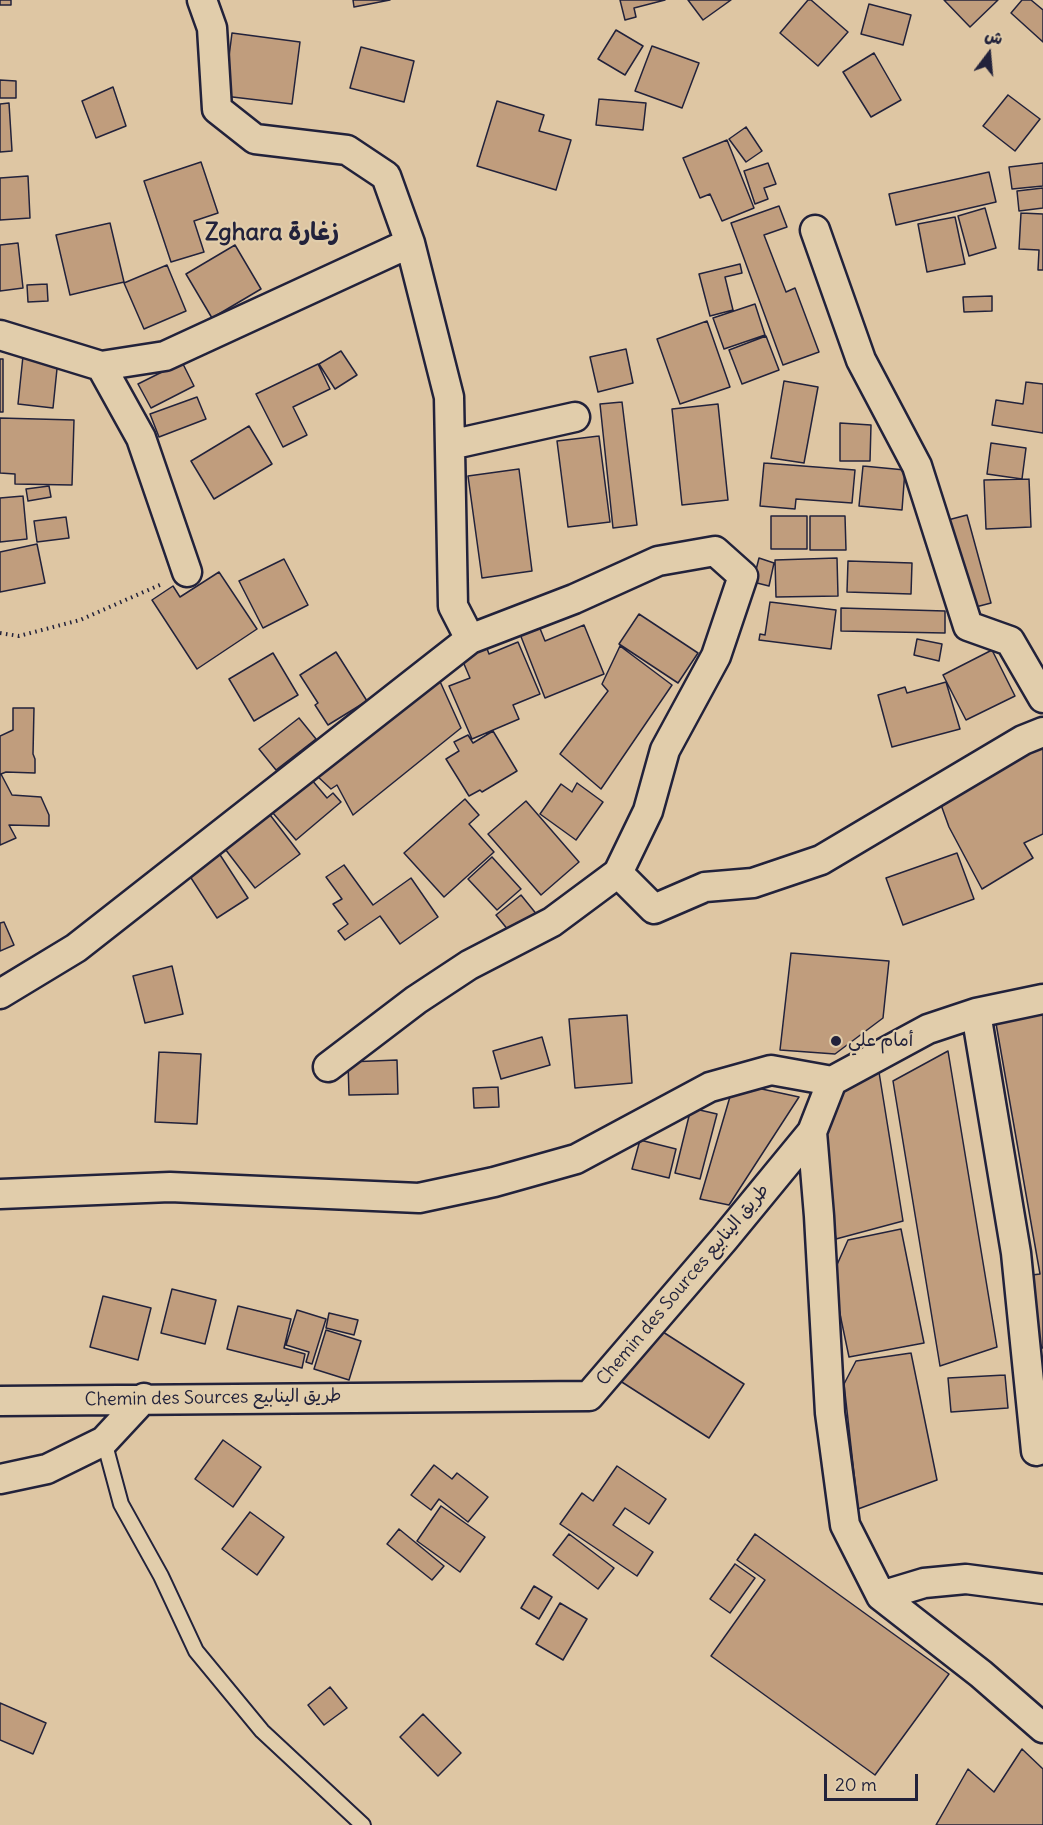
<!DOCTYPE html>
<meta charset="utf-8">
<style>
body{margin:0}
#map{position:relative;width:1043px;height:1825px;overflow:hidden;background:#dec6a3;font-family:Delius,"Playpen Sans Arabic",sans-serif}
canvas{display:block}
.north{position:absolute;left:959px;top:24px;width:60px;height:60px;-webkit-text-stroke:4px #e1cdab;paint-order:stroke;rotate:16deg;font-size:16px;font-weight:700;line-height:24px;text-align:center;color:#22223b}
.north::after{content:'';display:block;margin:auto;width:21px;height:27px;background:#22223b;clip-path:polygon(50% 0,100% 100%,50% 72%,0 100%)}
.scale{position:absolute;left:824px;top:1774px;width:94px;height:27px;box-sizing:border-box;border:3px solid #22223b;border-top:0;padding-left:8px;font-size:18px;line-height:21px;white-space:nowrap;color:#22223b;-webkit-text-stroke:4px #e1cdab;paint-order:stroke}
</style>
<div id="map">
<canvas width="1043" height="1825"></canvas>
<div class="north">ش</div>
<div class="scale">20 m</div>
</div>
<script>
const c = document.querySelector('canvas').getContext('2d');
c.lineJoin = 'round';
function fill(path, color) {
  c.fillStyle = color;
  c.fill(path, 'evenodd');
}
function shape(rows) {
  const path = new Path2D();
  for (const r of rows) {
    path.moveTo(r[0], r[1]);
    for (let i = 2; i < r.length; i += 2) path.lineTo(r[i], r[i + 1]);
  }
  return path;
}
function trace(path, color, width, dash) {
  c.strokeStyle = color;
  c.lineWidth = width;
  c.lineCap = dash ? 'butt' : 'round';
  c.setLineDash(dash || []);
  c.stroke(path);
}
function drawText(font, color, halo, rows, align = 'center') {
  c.font = font + ' Delius,"Playpen Sans Arabic",sans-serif';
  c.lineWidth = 4.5;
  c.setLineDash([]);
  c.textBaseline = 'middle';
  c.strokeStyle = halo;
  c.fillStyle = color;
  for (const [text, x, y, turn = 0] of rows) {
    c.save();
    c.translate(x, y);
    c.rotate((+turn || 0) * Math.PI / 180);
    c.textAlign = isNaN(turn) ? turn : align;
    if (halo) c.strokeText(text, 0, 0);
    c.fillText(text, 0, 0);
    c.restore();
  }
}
const building = shape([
 [0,0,11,0,11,5,0,5,0,0],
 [353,0,390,0,354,7,353,0],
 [620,0,665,0,634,8,636,17,625,20,620,0],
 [688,0,731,0,703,20,688,0],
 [808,0,811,0,848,32,818,66,780,33,808,0],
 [944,0,998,0,970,27,944,0],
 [1022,0,1031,0,1043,10,1043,42,1011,13,1022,0],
 [869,4,911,15,903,45,861,34,869,4],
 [616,30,643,46,625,75,598,59,616,30],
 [232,33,300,42,292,104,224,96,232,33],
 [652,46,699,63,682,108,635,91,652,46],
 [361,47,414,61,404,102,350,88,361,47],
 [874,53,901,100,871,117,843,72,874,53],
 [0,80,16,81,16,98,0,98,0,80],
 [113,87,126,126,96,138,82,101,113,87],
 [1008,95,1040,119,1015,151,983,126,1008,95],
 [599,99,646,103,643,130,596,125,599,99],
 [497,101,544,115,539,131,571,140,556,190,477,166,497,101],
 [9,103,12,151,0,152,0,104,9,103],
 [746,127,762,151,746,162,729,139,746,127],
 [727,140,754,208,722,221,710,194,700,198,683,158,727,140],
 [201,162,218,213,194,221,204,252,171,262,144,181,201,162],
 [768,163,776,184,764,188,768,199,755,204,744,171,768,163],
 [1043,163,1043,186,1012,189,1009,167,1043,163],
 [989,172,996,202,896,225,889,194,989,172],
 [28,176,30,218,0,220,0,178,28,176],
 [1043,188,1043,208,1019,211,1017,191,1043,188],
 [779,206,787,227,764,235,786,292,795,288,819,352,783,365,731,223,779,206],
 [985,208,996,248,969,256,958,216,985,208],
 [1021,213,1043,214,1043,270,1038,270,1039,250,1019,249,1021,213],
 [955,217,965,264,927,272,918,224,955,217],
 [110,223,124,282,70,295,56,235,110,223],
 [18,243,23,288,0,291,0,245,18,243],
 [235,245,261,289,212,318,186,274,235,245],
 [740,264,742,273,725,277,733,310,710,316,699,274,740,264],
 [167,265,186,311,144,329,124,283,167,265],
 [47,284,48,301,28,302,27,285,47,284],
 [992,296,992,311,964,312,963,297,992,296],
 [755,304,765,335,724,349,713,318,755,304],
 [707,321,730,387,680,404,657,339,707,321],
 [766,336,779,370,742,384,729,350,766,336],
 [626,349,633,383,598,392,590,357,626,349],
 [341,351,357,375,335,389,319,364,341,351],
 [23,356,58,359,53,408,18,404,23,356],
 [0,359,3,359,3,412,0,412,0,359],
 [182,362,194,386,151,408,138,384,182,362],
 [318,364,330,389,293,407,307,435,283,447,256,394,318,364],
 [784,381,818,387,804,463,771,458,784,381],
 [1026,382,1043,384,1043,433,992,425,996,400,1023,404,1026,382],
 [197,397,206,419,159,437,150,414,197,397],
 [622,402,637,525,613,528,600,404,622,402],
 [718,404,728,500,682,505,672,409,718,404],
 [0,418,74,420,72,485,15,484,15,474,0,473,0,418],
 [840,423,871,425,870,461,840,461,840,423],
 [249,426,272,464,214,499,191,461,249,426],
 [599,436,610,522,568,527,557,441,599,436],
 [991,443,1026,448,1022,479,987,474,991,443],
 [764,463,855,470,852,503,796,499,795,509,760,506,764,463],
 [863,466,905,470,902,510,859,506,863,466],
 [519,469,532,571,482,578,468,476,519,469],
 [1029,479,1031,527,986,529,984,480,1029,479],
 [49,486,51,497,28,501,26,489,49,486],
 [23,496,27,539,0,542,0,498,23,496],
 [967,515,991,603,968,609,944,521,967,515],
 [771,516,807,516,807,549,771,549,771,516],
 [810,516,845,516,846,550,810,550,810,516],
 [66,517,69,538,37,542,34,521,66,517],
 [37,544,45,583,0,592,0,552,37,544],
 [759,558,774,563,769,586,753,582,759,558],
 [837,558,838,596,776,597,775,560,837,558],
 [284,559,308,605,263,628,239,581,284,559],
 [848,561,912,563,911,594,847,592,848,561],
 [219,572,257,629,197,669,152,600,173,586,180,597,219,572],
 [770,602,836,610,831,649,759,640,760,634,765,635,770,602],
 [841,608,945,611,945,633,841,631,841,608],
 [639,614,698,653,678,683,619,644,639,614],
 [537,621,545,641,584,625,604,674,545,698,518,629,537,621],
 [917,639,942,644,939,661,914,655,917,639],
 [518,642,540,694,513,705,519,719,472,739,449,686,470,678,461,657,486,646,489,654,518,642],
 [620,646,672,685,601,789,560,754,608,691,602,684,620,646],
 [992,650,1015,696,966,720,943,675,992,650],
 [336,652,367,701,328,725,315,705,318,703,300,675,336,652],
 [273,653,298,695,254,721,229,679,273,653],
 [438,677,461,728,353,815,337,785,331,789,316,775,438,677],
 [946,682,960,729,892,747,878,695,905,687,907,693,946,682],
 [13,708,34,708,33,754,35,759,35,773,6,772,1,774,12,795,41,797,49,815,49,826,9,825,16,838,0,845,0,736,13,730,13,708],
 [299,718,316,739,276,770,259,749,299,718],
 [493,731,517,771,482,792,480,790,469,796,446,759,459,751,454,742,468,735,473,743,493,731],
 [1043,745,1043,834,1024,843,1033,858,982,889,949,827,936,791,1043,745],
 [306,773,327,798,333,793,341,802,296,840,267,806,306,773],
 [577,783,603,802,576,840,540,814,561,784,572,792,577,783],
 [465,799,479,815,469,824,494,852,444,897,404,853,465,799],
 [526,801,579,862,541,895,488,834,526,801],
 [264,807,300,854,255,888,219,841,264,807],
 [213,844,248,898,217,918,182,864,213,844],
 [957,853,974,899,903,925,886,878,957,853],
 [492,857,521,889,497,910,468,879,492,857],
 [344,865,373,905,411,878,438,917,400,944,380,916,345,940,338,931,348,924,333,904,342,899,326,877,344,865],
 [521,895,538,916,513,936,496,915,521,895],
 [4,922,14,945,0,951,0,923,4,922],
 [791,953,889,961,883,1018,835,1054,780,1050,791,953],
 [172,966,183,1014,145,1023,133,976,172,966],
 [1043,1003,1043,1348,1042,1348,1033,1327,1032,1275,1040,1274,994,1012,1043,1003],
 [627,1015,632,1083,575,1088,569,1019,627,1015],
 [542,1037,550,1065,501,1079,493,1051,542,1037],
 [948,1051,997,1347,940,1366,893,1081,948,1051],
 [159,1052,201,1054,197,1124,155,1122,159,1052],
 [397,1060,398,1094,349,1095,348,1062,397,1060],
 [878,1066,903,1221,836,1239,821,1160,825,1106,878,1066],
 [734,1083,799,1097,729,1205,700,1199,734,1083],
 [498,1087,499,1107,474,1108,473,1088,498,1087],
 [691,1108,717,1114,700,1179,675,1173,691,1108],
 [640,1140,676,1149,669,1178,632,1169,640,1140],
 [901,1229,924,1343,849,1357,832,1276,848,1240,901,1229],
 [172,1289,216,1300,205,1344,161,1333,172,1289],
 [103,1296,151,1308,138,1360,90,1347,103,1296],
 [238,1306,291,1319,284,1348,305,1354,302,1368,227,1349,238,1306],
 [297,1310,326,1319,312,1364,306,1362,309,1352,286,1345,297,1310],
 [329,1313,358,1320,354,1335,326,1328,329,1313],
 [649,1323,744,1384,709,1438,614,1377,649,1323],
 [326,1330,361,1341,349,1380,314,1369,326,1330],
 [911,1353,937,1480,858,1509,844,1384,856,1361,911,1353],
 [1005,1375,1008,1408,951,1412,948,1378,1005,1375],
 [223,1440,261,1467,233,1507,195,1479,223,1440],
 [434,1465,452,1479,457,1473,488,1497,468,1522,439,1499,431,1510,411,1495,434,1465],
 [617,1466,666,1499,649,1524,625,1508,613,1525,653,1552,637,1576,560,1524,582,1493,593,1501,617,1466],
 [441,1506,485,1537,460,1572,417,1541,441,1506],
 [250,1512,284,1537,257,1575,222,1549,250,1512],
 [399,1529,444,1566,432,1580,387,1544,399,1529],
 [569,1534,614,1568,598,1589,553,1555,569,1534],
 [755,1534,949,1674,875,1775,711,1656,765,1580,737,1560,755,1534],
 [735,1564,755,1578,730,1613,710,1599,735,1564],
 [534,1586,552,1597,539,1619,521,1608,534,1586],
 [560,1603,587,1619,563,1660,536,1644,560,1603],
 [330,1687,347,1708,324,1725,308,1705,330,1687],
 [0,1703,46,1723,33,1754,0,1740,0,1703],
 [423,1714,461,1753,438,1776,400,1737,423,1714],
 [1022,1749,1043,1769,1043,1825,936,1825,968,1769,994,1792,1022,1749]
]);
fill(building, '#c09d7d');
trace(building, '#22223b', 1.5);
const service = shape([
 [104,1441,121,1504,161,1576,196,1651,262,1731,363,1825]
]);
const minor = shape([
 [202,0,212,28,217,109,255,139,347,150,386,176,410,243,449,397,453,606,470,639,574,599,658,561,715,551,743,576,716,656,665,750,648,811,618,873,654,909,705,887,753,883,821,860,1023,740,1043,732],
 [815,230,861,360,917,466,968,626,1010,641,1043,698],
 [0,335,101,366,141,438,187,572],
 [101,366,165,356,410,243],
 [450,445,575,417],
 [0,994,76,948,470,639],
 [976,1013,1016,1253,1036,1451,1043,1449],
 [328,1067,416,1000,469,965,552,922,618,873],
 [812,1132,819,1216,830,1413,845,1525,881,1596,981,1674,1043,1728],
 [0,1194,170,1187,419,1198,494,1182,576,1159,710,1087,771,1070,832,1081],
 [0,1401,589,1396,724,1239,812,1132,832,1081,928,1029,976,1013,1043,999],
 [0,1479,47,1469,104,1441,144,1398],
 [881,1596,924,1583,966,1579,1043,1589]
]);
trace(service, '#22223b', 18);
trace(minor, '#22223b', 33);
trace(shape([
 [0,633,19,636,80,620,162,584]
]), '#22223b', 4, [1.5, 4.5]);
trace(service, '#e1cdab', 14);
trace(minor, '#e1cdab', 28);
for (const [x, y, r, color] of [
 [836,1041,6,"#22223b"]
]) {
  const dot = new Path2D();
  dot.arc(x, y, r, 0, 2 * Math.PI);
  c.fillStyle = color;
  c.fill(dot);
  trace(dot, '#e1cdab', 2);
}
drawText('18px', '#22223b', '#e1cdab', [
 ["أمام علي",848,1041]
], 'left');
drawText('18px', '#22223b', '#e1cdab', [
 ["Chemin des Sources طريق الينابيع",683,1285,-50],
 ["Chemin des Sources طريق الينابيع",213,1398,-1]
]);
drawText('bold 24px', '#22223b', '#e1cdab', [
 ["Zghara زغارة",272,233]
]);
</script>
